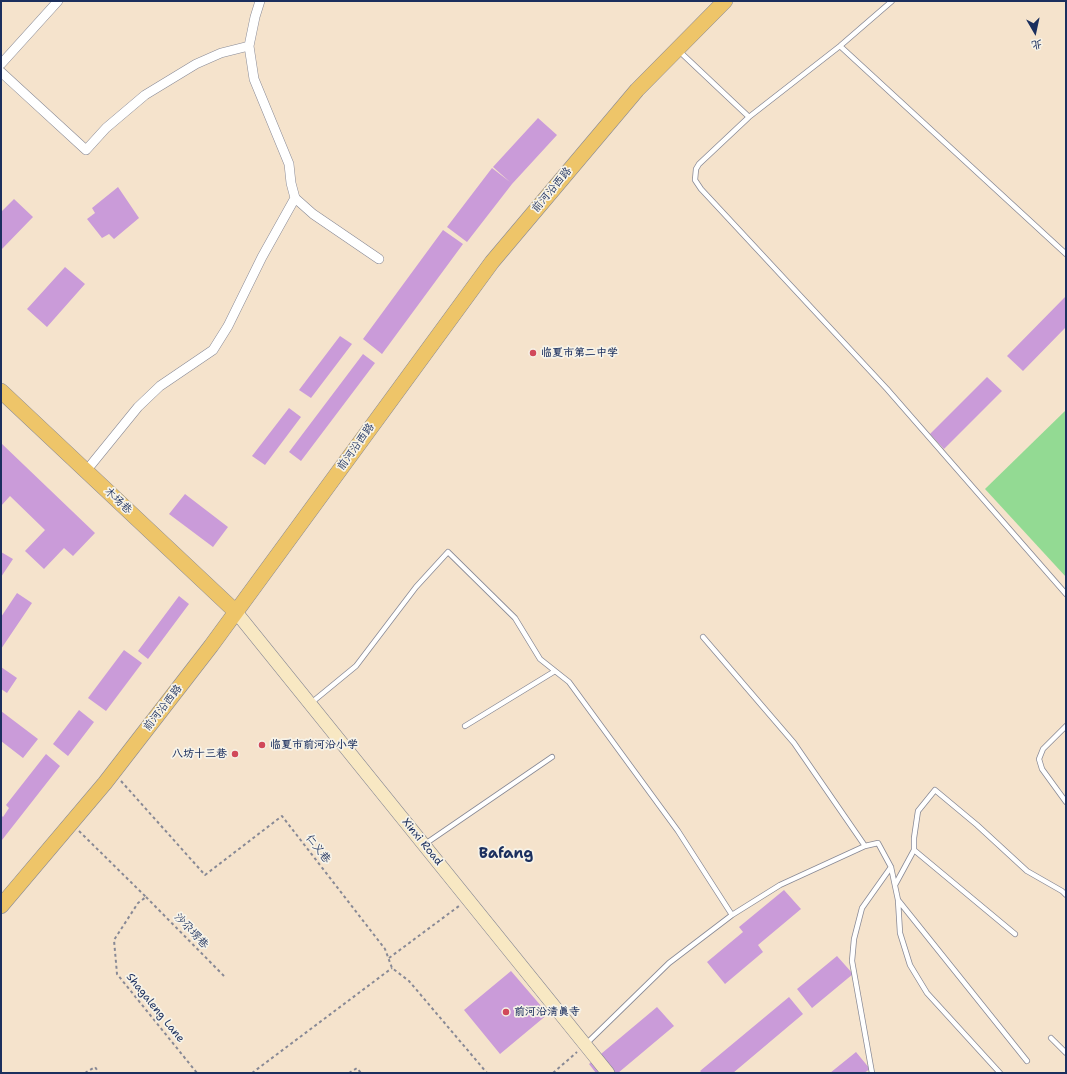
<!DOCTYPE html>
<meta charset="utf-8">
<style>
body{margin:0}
#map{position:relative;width:1067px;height:1074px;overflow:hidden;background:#f5e3cc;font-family:"Shantell Sans","LXGW WenKai TC",sans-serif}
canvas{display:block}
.frame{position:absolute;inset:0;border:2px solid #1b2f5e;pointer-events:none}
.north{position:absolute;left:1015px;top:12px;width:40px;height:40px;-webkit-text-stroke:3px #f7f3e8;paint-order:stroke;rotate:171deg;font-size:11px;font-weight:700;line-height:16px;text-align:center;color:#1b2f5e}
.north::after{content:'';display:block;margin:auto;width:14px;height:18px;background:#1b2f5e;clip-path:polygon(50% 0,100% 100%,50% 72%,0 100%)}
</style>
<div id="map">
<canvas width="1067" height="1074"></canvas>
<div class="frame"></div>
<div class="north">北</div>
</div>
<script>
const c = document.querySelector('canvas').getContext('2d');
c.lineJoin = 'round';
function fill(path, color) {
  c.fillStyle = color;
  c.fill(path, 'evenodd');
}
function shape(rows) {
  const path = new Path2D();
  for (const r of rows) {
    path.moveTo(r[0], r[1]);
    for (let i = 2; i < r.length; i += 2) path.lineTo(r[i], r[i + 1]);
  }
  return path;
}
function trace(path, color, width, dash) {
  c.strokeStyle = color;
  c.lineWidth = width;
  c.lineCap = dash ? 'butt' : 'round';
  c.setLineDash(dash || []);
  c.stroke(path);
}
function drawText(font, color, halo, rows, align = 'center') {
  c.font = font + ' "Shantell Sans","LXGW WenKai TC",sans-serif';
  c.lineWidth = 3.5;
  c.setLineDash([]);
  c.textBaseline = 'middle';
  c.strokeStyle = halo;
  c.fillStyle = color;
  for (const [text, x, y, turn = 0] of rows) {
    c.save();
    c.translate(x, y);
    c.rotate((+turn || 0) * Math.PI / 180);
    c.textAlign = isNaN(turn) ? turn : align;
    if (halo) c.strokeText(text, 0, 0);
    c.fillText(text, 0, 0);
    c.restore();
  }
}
fill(shape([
 [1066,410,1066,577,985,489]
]), '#93da93');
fill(shape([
 [538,118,557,135,512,184,467,242,447,227,492,168,510,182,493,167],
 [118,187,139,218,114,239,109,234,102,238,87,219,95,213,92,208],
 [14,199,33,217,1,250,1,212],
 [443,230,463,244,382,354,363,339],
 [65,267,85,284,47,327,27,309],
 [1066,296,1066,327,1023,371,1007,356],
 [340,336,352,344,311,398,299,390],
 [363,354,375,363,301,461,289,452],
 [987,377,1002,391,944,449,930,434],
 [289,408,301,417,265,465,252,456],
 [1,443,95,533,73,556,64,548,44,569,25,551,45,530,10,496,1,506],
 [185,494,228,527,213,547,169,514],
 [1,552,13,559,1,577],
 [17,593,32,603,1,649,1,617],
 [179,596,189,604,148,659,138,651],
 [124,650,142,663,106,711,88,698],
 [1,667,17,678,7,693,1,689],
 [79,710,94,722,68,756,53,744],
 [1,711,38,739,23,758,1,741],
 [46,754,60,766,2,840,1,815,3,817,9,808,6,805],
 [784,890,801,909,758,945,763,952,725,984,707,962,743,932,739,927],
 [837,956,853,974,812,1008,797,989],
 [511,971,548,1014,500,1054,464,1010],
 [789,997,803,1014,733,1073,702,1073,700,1071],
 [657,1007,674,1026,618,1073,596,1073,589,1064],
 [856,1052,870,1069,864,1073,830,1073]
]), '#ca9bd9');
const service = shape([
 [892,1,840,46,749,117,699,164,696,169,695,180,701,189,887,389,1066,594],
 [840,46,1066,254],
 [678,50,749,117],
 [703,637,794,743,865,846],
 [311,703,356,666,416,587,448,552,515,618,540,659,569,682,678,831,732,915],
 [465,726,555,671],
 [1066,726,1043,749,1039,759,1042,769,1066,802],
 [425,844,552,757],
 [914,850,1015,934],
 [895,885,914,850,914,838,918,811,935,790,977,825,1027,871,1062,891,1066,895],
 [898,900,1027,1061],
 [1051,1038,1066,1053],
 [586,1044,669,963,732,915,780,885,865,846,878,843,891,867,898,900,900,933,910,965,927,993,1000,1073],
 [872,1073,852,961,854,939,862,908,891,867]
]);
const minor = shape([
 [260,1,255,17,249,46,254,79,289,164,291,183,295,198,313,214,379,259],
 [1,64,58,1],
 [1,72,86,150,106,128,145,95,196,64,221,53,249,46],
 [86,471,138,407,160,386,213,350,228,326,262,257,295,198]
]);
const secondary = shape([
 [236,612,608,1073]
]);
const primary = shape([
 [1,391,236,612],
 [1,906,105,783,211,646,492,262,637,90,725,1]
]);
trace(service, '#888995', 6);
trace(minor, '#888995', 10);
trace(secondary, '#888995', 14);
trace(primary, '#888995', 16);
trace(shape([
 [121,781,205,875,282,816,385,949,392,968,409,981,487,1073],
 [79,831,146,897,138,903,114,940,117,974,197,1073],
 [146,897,225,977],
 [389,958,459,906],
 [85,1073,95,1067,99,1073],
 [252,1073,392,968],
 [349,1073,357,1068,361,1073],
 [553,1073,577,1052]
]), '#888995', 2, [3, 3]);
trace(service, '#fff', 4.5);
trace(minor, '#fff', 9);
trace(secondary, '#f8e8c3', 13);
trace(primary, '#eec569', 15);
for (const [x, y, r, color] of [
 [533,353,4,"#d1495b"],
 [262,745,4,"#d1495b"],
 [235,754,4,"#d1495b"],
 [506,1012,4,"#d1495b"]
]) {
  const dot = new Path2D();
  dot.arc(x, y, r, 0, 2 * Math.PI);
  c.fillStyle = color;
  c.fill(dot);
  trace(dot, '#f7f3e8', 1.5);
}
drawText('11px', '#1b2f5e', '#f7f3e8', [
 ["前河沿西路",552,190,-50],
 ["前河沿西路",356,447,-54],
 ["木场巷",118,501,43],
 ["前河沿西路",163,708,-52],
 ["Xinxi Road",422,842,51],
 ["仁义巷",318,849,52],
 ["沙尕塄巷",191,931,46],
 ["Shagaleng Lane",155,1008,51]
]);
drawText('bold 11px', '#1b2f5e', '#f7f3e8', [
 ["临夏市第二中学",541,353],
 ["临夏市前河沿小学",270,745],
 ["八坊十三巷",227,754,"right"],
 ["前河沿清真寺",514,1012]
], 'left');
drawText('bold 15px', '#1b2f5e', '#f7f3e8', [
 ["Bafang",506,854]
]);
</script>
